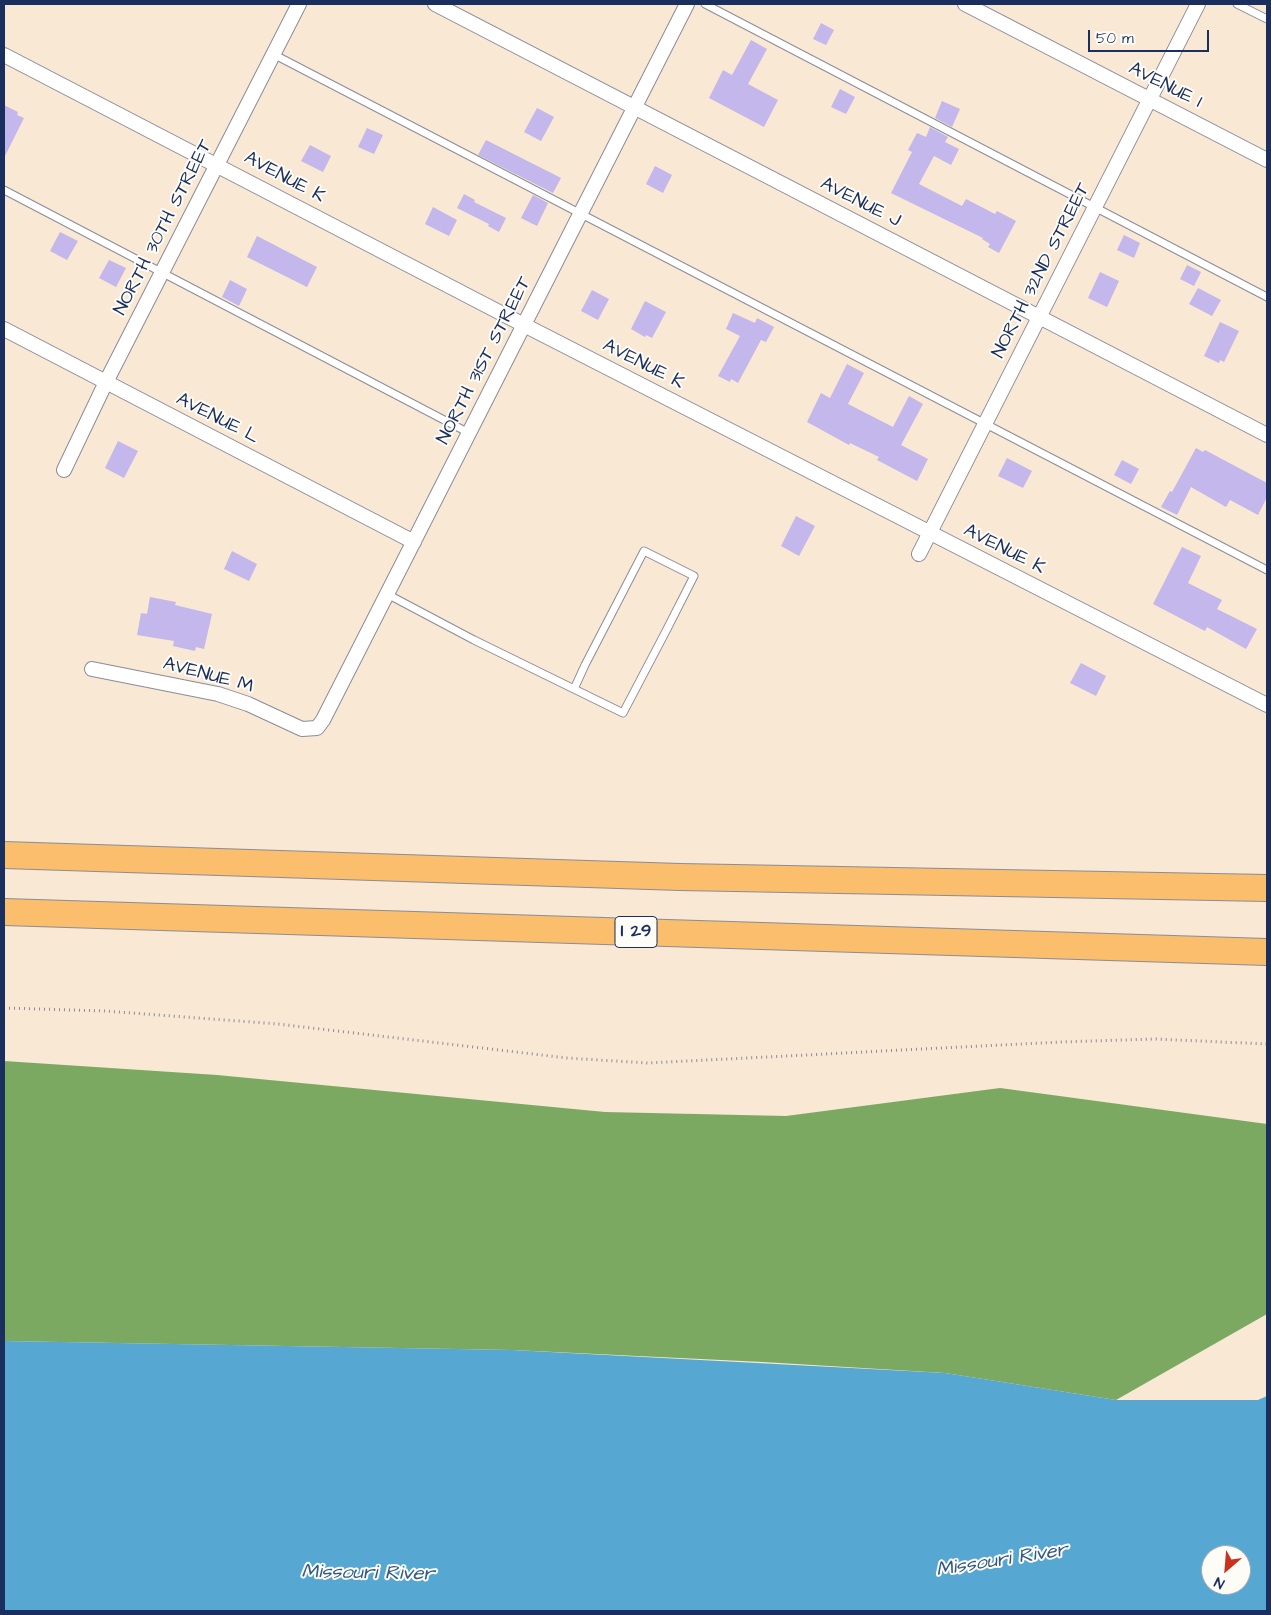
<!DOCTYPE html>
<style>
body{margin:0}
#map{position:relative;width:1271px;height:1615px;overflow:hidden;background:#f8e8d4;font-family:"Architects Daughter",sans-serif}
canvas{display:block}
.frame{position:absolute;inset:0;border:5px solid #1b2f5e;pointer-events:none}
.north{position:absolute;left:1201px;top:1545px;width:50px;height:50px;box-sizing:border-box;background:#fdfcf7;border:1px solid #a3aaba;border-radius:50%;rotate:207deg;font-size:14px;font-weight:700;line-height:20px;text-align:center;color:#1b2f5e}
.north::after{content:'';display:block;margin:auto;width:18px;height:22px;background:#c8321e;clip-path:polygon(50% 0,100% 100%,50% 72%,0 100%)}
.scale{position:absolute;left:1088px;top:30px;width:121px;height:22px;box-sizing:border-box;border:2px solid #1b2f5e;border-top:0;padding-left:6px;font-size:15px;line-height:18px;white-space:nowrap;color:#1b2f5e;-webkit-text-stroke:4px #fdfcf7;paint-order:stroke}
</style>
<div id="map">
<canvas width="1271" height="1615"></canvas>
<div class="frame"></div>
<div class="north">N</div>
<div class="scale">50 m</div>
</div>
<script>
const c = document.querySelector('canvas').getContext('2d');
c.lineJoin = 'round';
function fill(path, color) {
  c.fillStyle = color;
  c.fill(path, 'evenodd');
}
function shape(rows) {
  const path = new Path2D();
  for (const r of rows) {
    path.moveTo(r[0], r[1]);
    for (let i = 2; i < r.length; i += 2) path.lineTo(r[i], r[i + 1]);
  }
  return path;
}
function trace(path, color, width, dash) {
  c.strokeStyle = color;
  c.lineWidth = width;
  c.lineCap = dash ? 'butt' : 'round';
  c.setLineDash(dash || []);
  c.stroke(path);
}
function drawText(font, color, halo, rows, align = 'center') {
  c.font = font + ' "Architects Daughter",sans-serif';
  c.lineWidth = 4;
  c.setLineDash([]);
  c.textBaseline = 'middle';
  c.strokeStyle = halo;
  c.fillStyle = color;
  for (const [text, x, y, turn = 0] of rows) {
    c.save();
    c.translate(x, y);
    c.rotate((+turn || 0) * Math.PI / 180);
    c.textAlign = isNaN(turn) ? turn : align;
    if (halo) c.strokeText(text, 0, 0);
    c.fillText(text, 0, 0);
    c.restore();
  }
}
fill(shape([
 [4,1061,217,1075,605,1112,786,1116,1000,1088,1267,1124,1267,1314,1116,1400,945,1373,763,1362,512,1350,4,1341]
]), '#7ba962');
fill(shape([
 [4,1341,512,1350,945,1373,1116,1400,1258,1400,1267,1396,1267,1611,4,1611],
 [1211,1555,1241,1555,1241,1585,1211,1585]
]), '#56a7d1');
fill(shape([
 [821,23,834,30,826,45,813,39],
 [751,40,767,49,748,84,778,100,764,127,709,98,723,70,732,75],
 [840,89,855,97,846,114,831,107],
 [942,101,960,109,952,127,935,118],
 [4,105,18,112,17,115,24,118,4,158],
 [537,108,554,117,541,141,524,132],
 [930,127,948,137,945,142,959,149,951,165,934,156,919,184,962,206,966,199,995,214,997,211,1016,221,999,253,988,247,990,244,982,239,983,238,891,193,912,152,908,150,917,133,926,137],
 [367,128,383,135,374,154,358,147],
 [486,140,561,178,553,193,478,155],
 [310,145,331,156,323,172,301,161],
 [655,166,672,175,663,193,646,184],
 [464,194,475,200,474,202,506,218,499,232,488,226,489,224,457,208],
 [533,195,548,203,537,226,521,218],
 [433,207,457,220,449,236,425,224],
 [60,232,78,241,67,260,50,251],
 [1124,235,1140,243,1134,258,1117,250],
 [257,236,317,267,307,287,247,257],
 [109,260,126,268,116,287,99,278],
 [1187,265,1201,272,1194,286,1180,279],
 [1100,272,1119,281,1107,307,1088,298],
 [230,280,247,289,239,306,222,297],
 [1198,288,1221,300,1212,316,1189,304],
 [592,290,609,299,598,320,581,311],
 [645,301,666,312,652,338,646,335,645,337,631,329],
 [733,313,755,323,757,318,774,327,766,342,761,340,738,383,731,379,730,382,718,376,740,336,726,329],
 [1220,322,1239,331,1224,362,1220,360,1219,363,1204,356],
 [847,364,864,373,848,404,893,427,909,396,923,404,901,445,928,459,917,481,877,460,879,457,850,443,849,445,807,422,821,393,830,398],
 [118,441,138,451,124,478,105,468],
 [1196,448,1203,452,1205,450,1267,483,1267,497,1258,515,1230,500,1226,507,1191,487,1177,515,1161,507,1170,491,1172,492],
 [1007,458,1032,471,1023,488,998,476],
 [1122,460,1139,469,1131,484,1114,475],
 [796,516,815,526,799,556,781,546],
 [1182,547,1201,556,1188,583,1222,600,1217,609,1257,629,1246,649,1207,627,1205,631,1153,604],
 [232,551,257,564,249,581,224,569],
 [150,597,176,602,175,605,212,614,204,649,196,647,195,651,173,646,174,641,137,635,141,613,147,614],
 [1081,663,1106,676,1096,696,1070,683]
]), '#c3b7eb');
const service = shape([
 [705,4,1267,297],
 [1237,4,1267,19],
 [273,54,1267,570],
 [4,190,469,433],
 [387,594,474,640,623,713,666,631,694,576,644,551,585,665,574,689]
]);
const minor = shape([
 [435,4,1267,435],
 [965,4,1267,160],
 [4,55,524,325,1267,705],
 [4,329,414,542],
 [64,470,106,382,299,4],
 [919,554,1198,4],
 [92,669,218,694,248,704,302,729,317,728,323,720,687,4]
]);
const motorway = shape([
 [4,855,680,877,1267,888],
 [4,912,1267,952]
]);
trace(service, '#8a8c99', 9);
trace(minor, '#8a8c99', 16);
trace(motorway, '#8a8c99', 28);
trace(shape([
 [4,1008,105,1011,278,1024,567,1058,648,1063,1060,1042,1155,1039,1267,1044]
]), '#8a8c99', 3, [1, 4]);
trace(service, '#fff', 7);
trace(minor, '#fff', 14);
trace(motorway, '#fabe6d', 26);
for (const [x, y, w] of [
 [636,932,42]
]) {
  const box = new Path2D();
  box.roundRect(x - w / 2, y - 15.5, w, 31, 4);
  c.fillStyle = '#fdfcf7';
  c.fill(box);
  trace(box, '#1b2f5e', 1);
}
drawText('bold 18px', '#1b2f5e', null, [
 ["I 29",636,932]
]);
drawText('19px', '#1b2f5e', '#fdfcf7', [
 ["AVENUE I",1165,86,27],
 ["AVENUE K",284,178,28],
 ["AVENUE J",860,203,27],
 ["NORTH 30TH STREET",164,228,-63],
 ["NORTH 32ND STREET",1042,271,-63],
 ["NORTH 31ST STREET",485,361,-63],
 ["AVENUE K",643,365,27],
 ["AVENUE L",217,419,27],
 ["AVENUE K",1004,550,27],
 ["AVENUE M",208,676,15]
]);
drawText('italic 20px', '#305986', '#fdfcf7', [
 ["Missouri River",1002,1561,-9],
 ["Missouri River",368,1574,1]
]);
</script>
